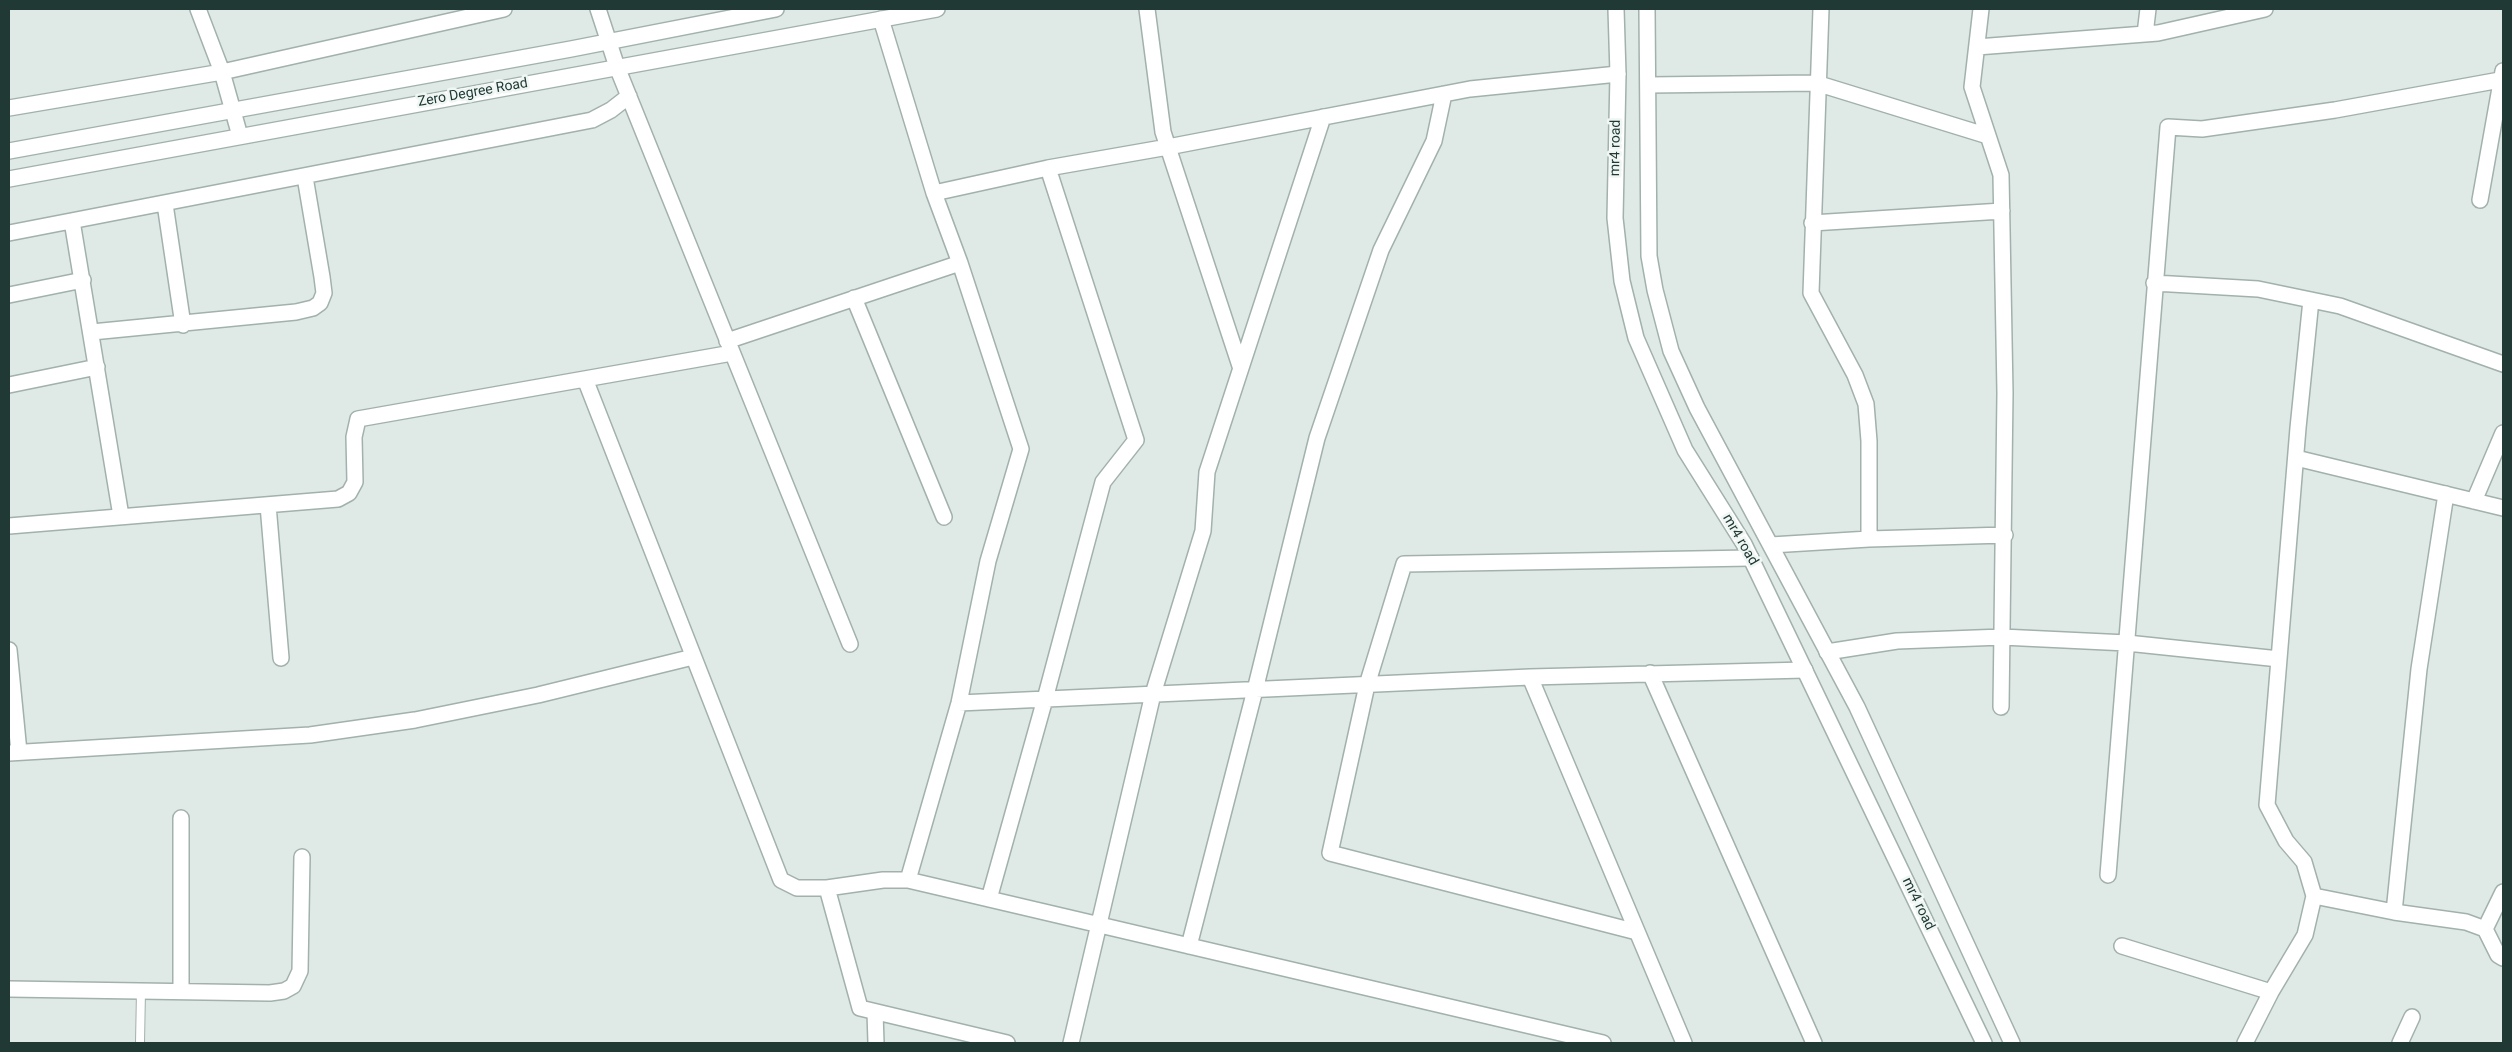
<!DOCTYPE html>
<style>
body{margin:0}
#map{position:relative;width:2512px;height:1052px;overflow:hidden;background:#dfeae6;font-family:Roboto,sans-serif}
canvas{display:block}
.frame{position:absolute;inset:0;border:10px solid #203934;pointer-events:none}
</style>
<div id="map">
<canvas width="2512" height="1052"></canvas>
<div class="frame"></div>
</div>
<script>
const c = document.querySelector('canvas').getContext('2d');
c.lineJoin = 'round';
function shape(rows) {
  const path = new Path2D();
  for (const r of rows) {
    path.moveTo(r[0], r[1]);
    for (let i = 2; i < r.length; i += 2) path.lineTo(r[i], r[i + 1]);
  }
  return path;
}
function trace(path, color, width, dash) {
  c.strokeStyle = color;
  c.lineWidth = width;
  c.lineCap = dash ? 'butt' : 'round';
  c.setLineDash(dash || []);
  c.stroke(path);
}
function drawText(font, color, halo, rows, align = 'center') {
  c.font = font + ' Roboto,sans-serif';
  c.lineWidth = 5;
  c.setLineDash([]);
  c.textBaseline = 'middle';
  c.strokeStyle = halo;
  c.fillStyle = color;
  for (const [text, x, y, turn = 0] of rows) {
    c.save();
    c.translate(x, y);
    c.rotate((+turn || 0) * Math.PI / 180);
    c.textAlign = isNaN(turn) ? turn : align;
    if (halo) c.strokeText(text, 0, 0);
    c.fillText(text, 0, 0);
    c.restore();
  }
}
const service = shape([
 [140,1043,141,991]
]);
const minor = shape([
 [198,9,222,72,240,136],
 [1147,9,1163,132,1240,366],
 [1821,9,1811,293,1855,375,1866,404,1869,441,1869,539],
 [1981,9,1972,87,2001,175,2005,393,2001,707],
 [881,19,934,193,960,263,1021,449,988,561,959,703,908,880],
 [2145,34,2148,9],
 [1977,47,2158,33,2265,9],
 [617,67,850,644],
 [1649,85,1816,83,1988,136],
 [9,108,222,72,504,9],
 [934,193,1048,168,1168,147,1470,89,1618,74],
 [2480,200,2503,71],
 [165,204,183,325],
 [72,221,121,516],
 [1812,223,2002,211],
 [9,233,592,120,611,110,629,96],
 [2154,283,2258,289,2340,306,2503,364],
 [9,295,83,280],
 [854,298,944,517],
 [92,332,296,312,313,308,320,303,324,293,322,277,305,177],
 [727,341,960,263],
 [585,379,781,880,797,888,827,888,883,880,908,880,1603,1043],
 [9,385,97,367],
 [2296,458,2503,508],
 [2474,501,2503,433],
 [268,505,281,658],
 [9,526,338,499,349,493,355,482,354,437,358,419,732,353],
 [1771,545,1869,539,2005,535],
 [9,650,19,752],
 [1827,652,1897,641,2002,637,2127,643,2279,659],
 [1650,673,1814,1043],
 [1530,677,1684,1043],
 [959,703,1530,677,1805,670],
 [9,753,310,735,415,720,538,695,693,657],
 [181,818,181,991],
 [2108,875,2168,127,2202,129,2335,110,2500,80],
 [827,888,860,1008,1007,1043],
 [2314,896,2394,912,2466,922,2485,929,2498,955,2503,958],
 [989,899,1045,699,1103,482,1136,440,1048,168],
 [2394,912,2419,669,2446,494],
 [2485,929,2503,892],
 [1637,932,1330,853,1367,685,1404,564,1751,558],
 [1189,946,1255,690,1317,438,1381,250,1434,141,1444,94],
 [2122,946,2271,992],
 [9,989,270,993,284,991,293,986,300,971,302,857],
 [875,1012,876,1043],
 [1071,1043,1153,694,1203,531,1207,472,1323,117],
 [2245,1043,2271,992,2305,935,2314,896,2304,862,2286,841,2267,805,2298,428,2311,300],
 [2400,1043,2412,1017]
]);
const tertiary = shape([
 [598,9,617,67],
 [1616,9,1618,74,1615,218,1622,281,1636,338,1685,450,1744,544,1984,1043],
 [1647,9,1649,256,1655,290,1671,351,1697,408,1857,707,2012,1043],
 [9,151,571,49,776,9],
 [9,179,937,9]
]);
trace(service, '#a2b1ad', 10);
trace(minor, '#a2b1ad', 18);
trace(tertiary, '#a2b1ad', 18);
trace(service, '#fff', 8);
trace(minor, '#fff', 15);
trace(tertiary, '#fff', 15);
drawText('14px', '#203934', '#eff6f3', [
 ["Zero Degree Road",473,93,-10],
 ["mr4 road",1616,148,-89],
 ["mr4 road",1740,540,60],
 ["mr4 road",1918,904,64]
]);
</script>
